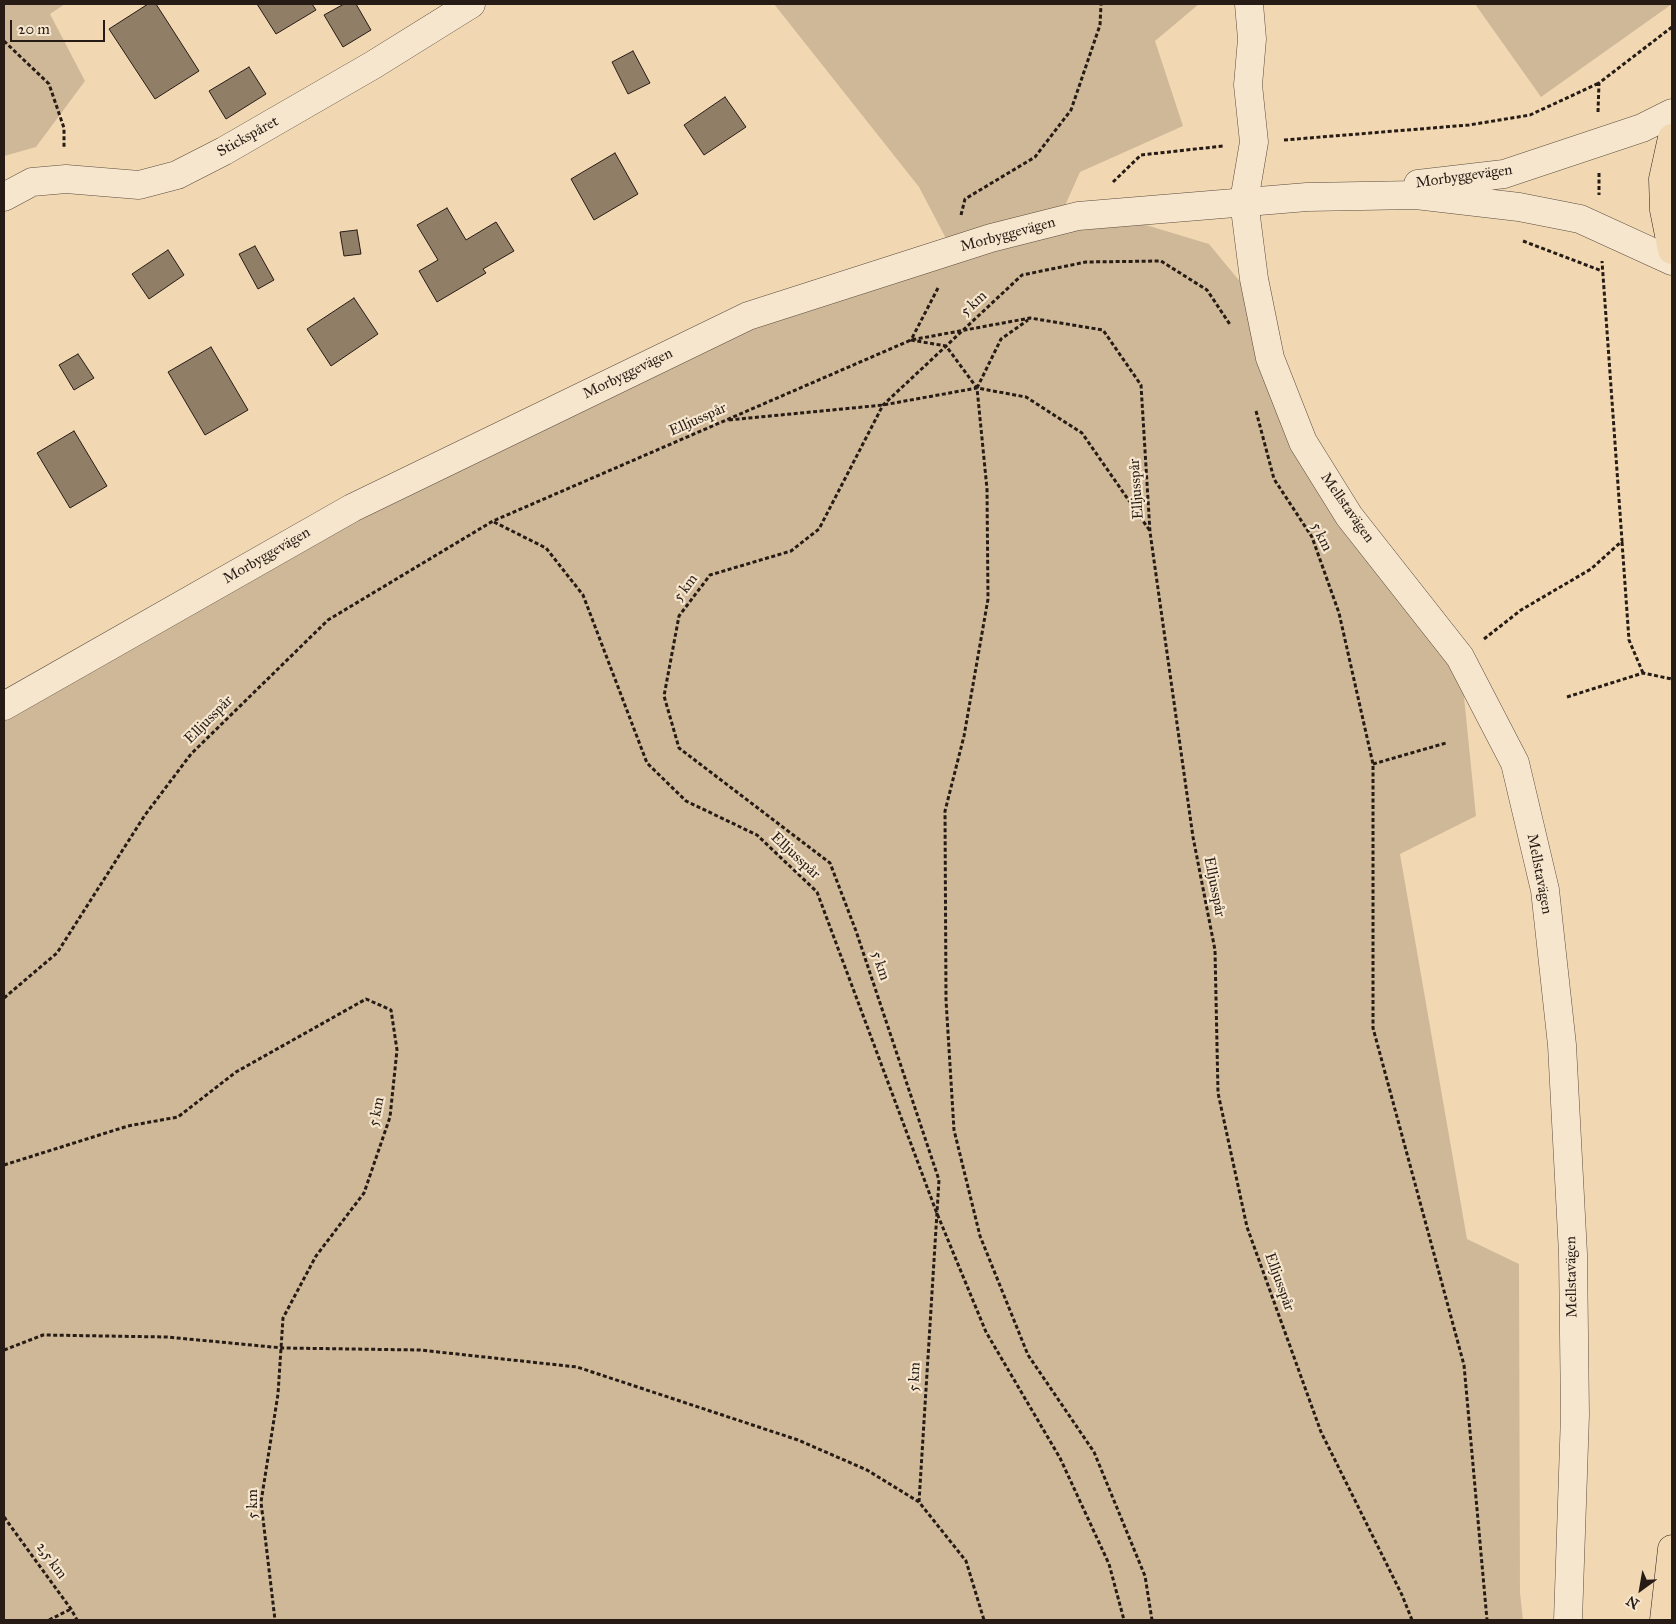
<!DOCTYPE html>
<meta charset="utf-8">
<style>
body{margin:0}
#map{position:relative;width:1676px;height:1624px;overflow:hidden;background:#f1d8b3;font-family:"IM FELL Great Primer",serif}
canvas{display:block}
.frame{position:absolute;inset:0;border:5px solid #271c15;pointer-events:none}
.north{position:absolute;left:1616px;top:1564px;width:50px;height:50px;-webkit-text-stroke:4px #f6e6ce;paint-order:stroke;rotate:212deg;font-size:14px;font-weight:700;line-height:20px;text-align:center;color:#271c15}
.north::after{content:'';display:block;margin:auto;width:18px;height:22px;background:#271c15;clip-path:polygon(50% 0,100% 100%,50% 72%,0 100%)}
.scale{position:absolute;left:10px;top:20px;width:95px;height:22px;box-sizing:border-box;border:2px solid #271c15;border-top:0;padding-left:6px;font-size:15px;line-height:18px;white-space:nowrap;color:#271c15;-webkit-text-stroke:4px #f6e6ce;paint-order:stroke}
</style>
<div id="map">
<canvas width="1676" height="1624"></canvas>
<div class="frame"></div>
<div class="north">N</div>
<div class="scale">20 m</div>
</div>
<script>
const c = document.querySelector('canvas').getContext('2d');
c.lineJoin = 'round';
function fill(path, color) {
  c.fillStyle = color;
  c.fill(path, 'evenodd');
}
function shape(rows) {
  const path = new Path2D();
  for (const r of rows) {
    path.moveTo(r[0], r[1]);
    for (let i = 2; i < r.length; i += 2) path.lineTo(r[i], r[i + 1]);
  }
  return path;
}
function trace(path, color, width, dash) {
  c.strokeStyle = color;
  c.lineWidth = width;
  c.lineCap = dash ? 'butt' : 'round';
  c.setLineDash(dash || []);
  c.stroke(path);
}
function drawText(font, color, halo, rows, align = 'center') {
  c.font = font + ' "IM FELL Great Primer",serif';
  c.lineWidth = 4.5;
  c.setLineDash([]);
  c.textBaseline = 'middle';
  c.strokeStyle = halo;
  c.fillStyle = color;
  for (const [text, x, y, turn = 0] of rows) {
    c.save();
    c.translate(x, y);
    c.rotate((+turn || 0) * Math.PI / 180);
    c.textAlign = isNaN(turn) ? turn : align;
    if (halo) c.strokeText(text, 0, 0);
    c.fillText(text, 0, 0);
    c.restore();
  }
}
fill(shape([
 [4,4,65,4,50,14,85,81,36,147,4,156],
 [774,4,1199,4,1155,41,1183,126,1080,172,1063,210,1116,216,1209,244,1242,284,1261,362,1460,657,1476,816,1400,854,1467,1239,1519,1264,1520,1593,1523,1620,4,1620,4,706,748,316,952,250,919,187],
 [1475,4,1672,4,1541,97]
]), '#cfb898');
const building = shape([
 [148,4,156,4,199,71,155,99,109,29,148,4],
 [257,4,312,4,316,10,276,34,257,4],
 [344,4,356,4,371,30,343,47,324,15,344,4],
 [633,51,650,83,628,94,612,62,633,51],
 [249,67,266,94,226,119,209,91,249,67],
 [725,97,746,127,704,155,684,125,725,97],
 [615,153,638,194,594,220,571,179,615,153],
 [447,208,466,240,496,222,514,251,483,269,486,273,437,302,419,271,438,260,417,225,447,208],
 [357,230,361,254,344,256,340,232,357,230],
 [255,246,274,280,258,289,239,254,255,246],
 [168,250,184,275,149,299,132,274,168,250],
 [354,298,378,334,331,366,307,329,354,298],
 [211,347,248,410,205,435,168,372,211,347],
 [78,354,94,378,74,390,59,365,78,354],
 [74,431,107,486,70,508,37,453,74,431]
]);
fill(building, '#907e67');
trace(building, '#271c15', 1);
const minor = shape([
 [1249,4,1252,39,1248,85,1254,142,1244,201,1254,279,1270,358,1303,442,1349,516,1460,657,1515,763,1545,890,1562,1045,1573,1254,1575,1415,1568,1620],
 [4,197,32,182,66,179,139,185,177,175,224,151,373,65,471,4]
]);
const tertiary = shape([
 [1418,184,1504,174,1642,128,1672,113],
 [4,706,352,508,748,316,991,238,1078,216,1307,197,1416,195,1519,207,1580,219,1672,261]
]);
const trunk = shape([
 [1672,138,1663,179,1664,210,1672,250],
 [1664,1620,1672,1549]
]);
trace(minor, '#5a4b3c', 29);
trace(tertiary, '#5a4b3c', 29);
trace(trunk, '#271c15', 29);
trace(shape([
 [4,41,49,84,64,128,64,149],
 [1598,112,1599,83,1672,27],
 [1284,140,1469,125,1530,115,1599,83],
 [1599,173,1599,195],
 [1113,182,1141,155,1223,146],
 [961,215,965,199,1035,157,1071,110,1100,25,1101,4],
 [1523,241,1602,271],
 [938,288,911,340,946,346,977,388,987,489,988,599,964,736,945,811,946,1000,954,1130,980,1236,1028,1355,1094,1452,1145,1576,1152,1620],
 [977,388,1001,339,1028,320],
 [1256,411,1274,479,1312,537,1339,613,1373,764,1373,1028,1464,1365,1487,1620],
 [729,420,883,405,977,388,1026,397,1082,433,1150,531],
 [494,522,546,548,583,595,647,763,686,801,757,835,817,892,936,1211,986,1332,1060,1458,1109,1564,1124,1620],
 [1622,542,1629,640,1643,673],
 [1484,639,1521,610,1591,569,1622,541,1602,261],
 [1567,697,1643,673,1672,679],
 [1373,764,1446,743],
 [4,998,57,953,145,815,191,754,328,620,493,521,911,340,1030,318,1103,330,1141,385,1150,532,1193,837,1215,950,1218,1093,1247,1227,1321,1432,1402,1595,1412,1620],
 [4,1165,128,1126,178,1117,236,1072,366,999,391,1010,397,1050,390,1117,364,1193,316,1256,283,1318,278,1394,261,1502,275,1620],
 [4,1350,43,1335,167,1337,283,1348,420,1350,577,1367,798,1440,867,1470,919,1502,966,1561,984,1620],
 [919,1502,939,1180,856,931,830,863,679,748,664,696,679,616,710,575,791,551,819,529,883,405,1022,275,1086,262,1161,261,1207,290,1231,326],
 [4,1517,71,1609,77,1620],
 [49,1620,71,1609]
]), '#271c15', 3, [4, 2.5]);
trace(minor, '#f6e6ce', 28);
trace(tertiary, '#f6e6ce', 28);
trace(trunk, '#f1d8b3', 28);
drawText('15px', '#271c15', '#f6e6ce', [
 ["Stickspåret",248,137,-29],
 ["Morbyggevägen",1464,177,-8],
 ["Morbyggevägen",1008,235,-15],
 ["5 km",974,304,-43],
 ["Morbyggevägen",628,374,-26],
 ["Elljusspår",698,420,-24],
 ["Elljusspår",1137,489,-94],
 ["Mellstavägen",1347,508,55],
 ["5 km",1321,537,64],
 ["Morbyggevägen",267,556,-30],
 ["5 km",686,588,-53],
 ["Elljusspår",209,720,-45],
 ["Elljusspår",795,856,43],
 ["Mellstavägen",1539,874,79],
 ["Elljusspår",1214,887,79],
 ["5 km",880,966,72],
 ["5 km",377,1112,-78],
 ["Mellstavägen",1572,1277,-91],
 ["Elljusspår",1279,1282,70],
 ["5 km",915,1377,-86],
 ["5 km",253,1504,-90],
 ["2,5 km",51,1561,54]
]);
</script>
